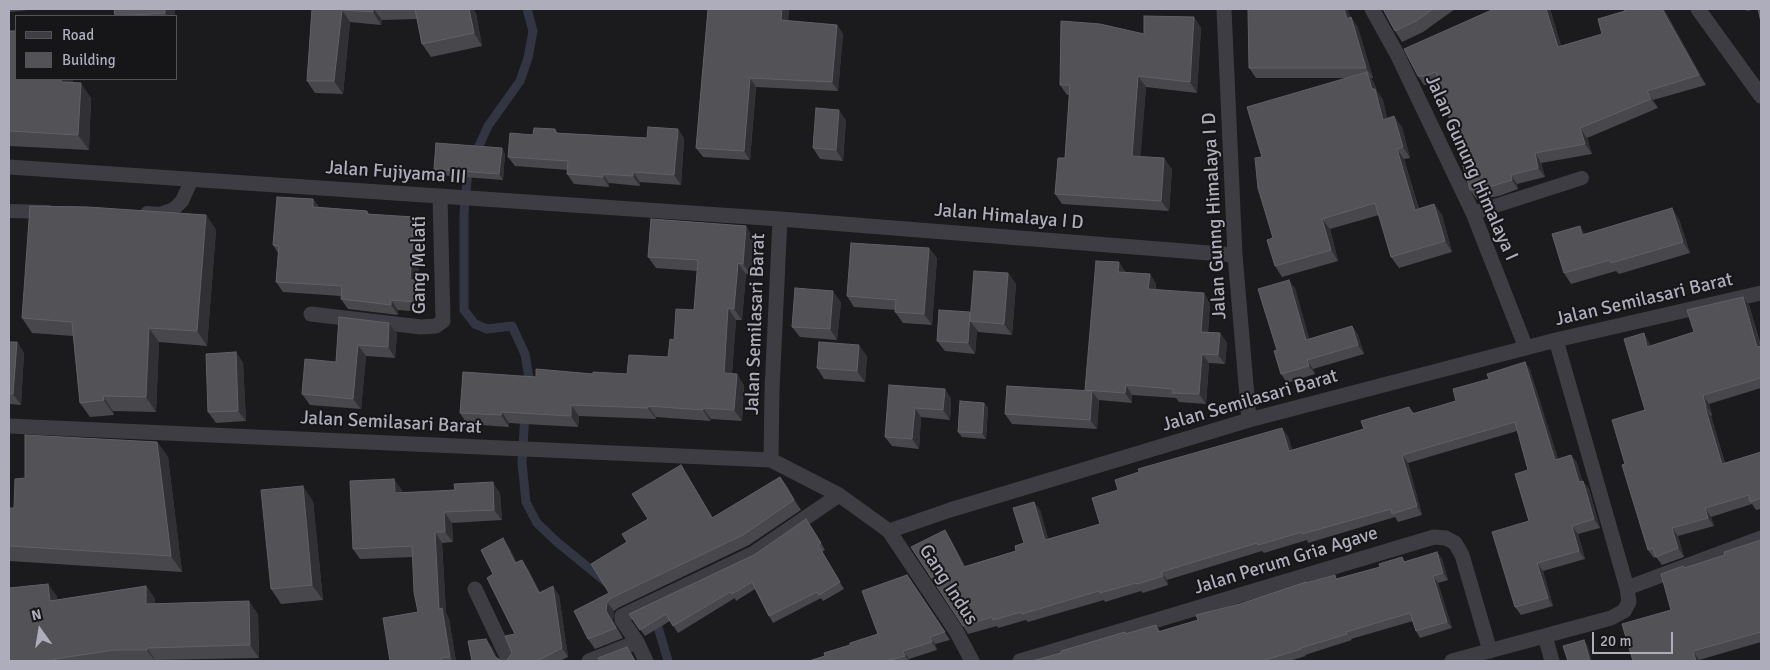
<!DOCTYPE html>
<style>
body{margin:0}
#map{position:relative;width:1770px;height:670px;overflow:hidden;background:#1b1a1d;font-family:Signika,sans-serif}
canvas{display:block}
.frame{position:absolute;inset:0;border:10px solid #adadbb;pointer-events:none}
.legend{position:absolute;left:15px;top:15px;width:162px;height:65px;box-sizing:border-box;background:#161518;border:1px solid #525259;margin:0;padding:6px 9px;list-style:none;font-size:15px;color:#adadbb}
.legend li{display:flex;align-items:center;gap:10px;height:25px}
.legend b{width:25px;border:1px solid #525259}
.north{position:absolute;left:15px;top:605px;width:50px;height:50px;-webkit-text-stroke:4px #161518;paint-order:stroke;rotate:347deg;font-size:14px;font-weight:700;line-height:20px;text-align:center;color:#adadbb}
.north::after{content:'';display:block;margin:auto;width:18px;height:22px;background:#adadbb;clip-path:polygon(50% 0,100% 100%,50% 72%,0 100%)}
.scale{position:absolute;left:1592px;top:632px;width:81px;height:22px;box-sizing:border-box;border:2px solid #adadbb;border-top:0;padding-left:6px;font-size:15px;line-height:18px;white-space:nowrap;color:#adadbb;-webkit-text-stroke:4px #161518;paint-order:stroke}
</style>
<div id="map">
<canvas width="1770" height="670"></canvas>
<div class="frame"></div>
<ul class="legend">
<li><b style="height:6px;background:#3e3d43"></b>Road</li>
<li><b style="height:14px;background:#535257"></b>Building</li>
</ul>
<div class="north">N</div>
<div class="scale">20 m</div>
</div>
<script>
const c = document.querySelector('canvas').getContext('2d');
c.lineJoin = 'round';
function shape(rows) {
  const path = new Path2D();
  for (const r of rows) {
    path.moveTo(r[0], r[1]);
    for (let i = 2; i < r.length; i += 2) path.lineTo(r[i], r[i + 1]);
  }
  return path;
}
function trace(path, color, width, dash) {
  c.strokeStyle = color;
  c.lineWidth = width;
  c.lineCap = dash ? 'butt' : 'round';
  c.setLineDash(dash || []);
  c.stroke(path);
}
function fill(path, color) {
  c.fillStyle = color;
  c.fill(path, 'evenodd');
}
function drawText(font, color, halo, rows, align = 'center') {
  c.font = font + ' Signika,sans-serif';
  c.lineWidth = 4;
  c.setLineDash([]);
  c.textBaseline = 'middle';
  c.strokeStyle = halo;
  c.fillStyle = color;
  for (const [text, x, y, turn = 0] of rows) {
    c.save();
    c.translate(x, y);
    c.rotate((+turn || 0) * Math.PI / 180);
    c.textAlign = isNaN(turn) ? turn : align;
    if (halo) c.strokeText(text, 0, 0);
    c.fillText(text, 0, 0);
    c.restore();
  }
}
trace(shape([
 [527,388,529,378,525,354,512,326,487,329,475,324,464,310,464,213,468,170,488,126,520,81,528,58,533,31,527,9],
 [525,413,522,463,526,502,537,523,557,542,606,582],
 [655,617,668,661]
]), '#323642', 9);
trace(shape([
 [9,211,48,212],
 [147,213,160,214,169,211,175,208,182,201,192,179],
 [1473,213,1582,178]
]), '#3e3d43', 14);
trace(shape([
 [1224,9,1235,255,1249,420],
 [1372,9,1397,54,1473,213,1526,348],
 [1698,9,1761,96],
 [9,167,780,219,1235,255],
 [311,314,421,327,436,326,443,321,440,196],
 [9,426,771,460,839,495,889,531,956,631,972,661],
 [771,460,772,390,780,219],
 [889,531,950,510,1249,420,1556,340,1761,293],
 [1627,588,1761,538],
 [475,589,509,661],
 [1545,636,1552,661],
 [637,642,622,620,622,616,754,553,839,495],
 [589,661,637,642,646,661],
 [1020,661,1434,537,1446,538,1455,543,1462,555,1490,651],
 [1452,661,1611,618,1624,611,1629,602,1627,588,1556,340]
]), '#3e3d43', 15);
fill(shape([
 [9,9,28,9,29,10,9,12],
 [114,9,175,9,175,16,115,16],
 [312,9,473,9,476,13,482,46,431,57,422,44,417,19,382,20,381,25,350,22,343,94,315,93,307,81],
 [708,9,789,9,788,21,837,25,843,34,838,91,756,87,750,160,703,157,696,148],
 [1383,9,1455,9,1423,32,1402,42,1395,31],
 [1494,9,1550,9,1561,46,1602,34,1625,11,1623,9,1664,9,1706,85,1653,100,1658,108,1587,138,1592,154,1541,163,1545,177,1517,184,1518,189,1499,196,1477,200,1470,190,1439,83,1432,85,1424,85,1418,76],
 [1746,9,1756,9,1747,11],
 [1194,17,1201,28,1197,93,1146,87,1140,157,1172,169,1169,211,1062,204,1055,194,1065,158,1069,95,1067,95,1060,85,1144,34],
 [1351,17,1358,28,1373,78,1371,78,1374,83,1377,91,1383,100,1387,118,1402,127,1410,158,1404,159,1419,209,1434,204,1442,215,1452,252,1399,268,1391,257,1379,215,1330,229,1338,261,1282,277,1275,266,1273,238,1262,157,1345,78,1256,78,1249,68],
 [9,31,16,79,73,79,72,82,91,98,89,150,9,146],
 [846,120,843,161,820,159,813,148],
 [555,129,558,133,647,138,678,129,684,139,681,185,640,182,640,186,609,183,609,187,574,184,567,174,568,170,515,166,508,157,533,135],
 [502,148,505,154,503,180,438,175,434,169],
 [313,199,319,207,367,211,369,214,421,228,418,280,425,291,423,312,398,310,398,315,348,309,341,299,341,296,283,292,276,282,278,253,273,245],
 [206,215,216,230,207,346,159,342,156,412,113,411,114,415,90,417,80,403,73,336,32,333,22,318],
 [1679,219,1690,253,1619,274,1616,271,1571,284,1564,273,1585,234],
 [753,237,751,275,746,274,742,320,736,320,732,373,744,385,742,421,711,419,710,421,656,417,656,419,579,416,578,427,509,423,509,427,467,424,460,413,536,377,593,374,627,374,668,357,674,340,694,310,697,271,656,268,648,257],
 [929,248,937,258,932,325,903,323,895,312,896,310,854,307,847,296],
 [1126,272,1150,274,1156,284,1156,290,1210,303,1208,332,1220,333,1227,343,1225,364,1209,363,1206,404,1179,402,1176,398,1132,395,1132,403,1099,400,1097,429,1012,424,1005,414,1086,391],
 [1008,273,1016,284,1012,335,978,332,977,330,975,354,945,351,937,341,971,314],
 [1295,288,1309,339,1352,326,1358,335,1364,354,1313,369,1315,374,1287,383,1281,374,1277,350],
 [841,302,837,340,800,337,792,327],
 [1749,305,1761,346,1761,388,1709,404,1712,415,1711,416,1725,463,1761,452,1761,509,1756,510,1752,504,1711,517,1714,526,1678,536,1684,557,1662,565,1656,557,1654,558,1648,550,1625,464,1645,410,1649,342,1650,346,1694,332],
 [339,317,389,323,397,334,395,358,366,356,361,409,310,405,302,394,336,362],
 [9,342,17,342,24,353,21,405,9,404],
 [236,352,243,363,246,421,216,423,208,412],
 [867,356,865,382,824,379,817,368],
 [1525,362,1530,370,1558,459,1571,455,1577,463,1582,481,1589,489,1600,528,1578,534,1585,559,1543,571,1553,606,1521,615,1515,607,1529,521,1528,470,1517,431,1408,463,1422,515,1398,522,1395,517,1308,543,1307,540,1264,553,1262,551,1167,580,1168,585,1143,593,1141,591,1105,602,1104,600,1028,622,1026,620,998,628,997,626,968,634,963,626,950,538,965,566,1016,551,1024,543,1040,510,1048,539,1100,524,1288,436,1292,450,1364,429,1409,407,1414,413,1456,401,1489,379],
 [889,385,945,389,951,399,950,420,921,417,919,449,892,446,885,437],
 [984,403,988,408,986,439,962,437,958,432],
 [157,442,168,457,182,572,9,561,9,508,14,508,25,478],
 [681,465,687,475,713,518,780,477,801,510,749,545,618,608,614,611,613,621,623,638,595,649,588,639,609,593,627,542,648,519],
 [402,490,402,492,500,493,502,520,452,523,453,542,442,543,446,613,449,619,456,661,390,661,418,612,413,557,360,559,353,549],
 [313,501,323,600,281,604,271,589],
 [811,526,825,550,822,552,844,589,823,601,821,598,773,623,769,616,755,589,736,601,735,598,678,633,670,621,645,636,629,614,754,555],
 [1761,540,1761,642,1699,660,1699,661,1633,661,1671,610,1685,568,1725,555],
 [509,547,517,563,528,569,540,592,559,595,568,657,560,661,504,661,507,660,512,653,515,634,493,574],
 [1437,552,1442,559,1448,580,1438,583,1452,628,1420,638,1416,631,1413,621,1351,639,1352,640,1305,655,1306,656,1289,661,1032,661,1061,653,1125,632,1126,634,1156,625,1160,631,1198,620,1240,604,1306,582,1307,583,1338,579,1380,567,1402,557,1405,562],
 [907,575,950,640,935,644,937,650,909,659,909,661,809,661,825,656,878,634],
 [146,586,155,599,155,604,258,614,259,658,155,660,155,661,9,661,57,596,57,600]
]), '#48474b');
fill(shape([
 [165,9,175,9,175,16,167,16,165,13],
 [373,9,374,9,382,20,381,25,373,12],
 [469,9,473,9,476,13,482,46,474,33],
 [782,9,789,9,787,29,781,20],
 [1344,9,1348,9,1354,30,1347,19],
 [1546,9,1550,9,1564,57,1558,47],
 [1662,9,1664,9,1706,85,1699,75],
 [342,10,350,22,343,94,334,81],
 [1194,17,1201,28,1197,93,1190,82],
 [1351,17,1358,28,1373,78,1366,68],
 [837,25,843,34,838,91,832,82],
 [1367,72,1374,83,1377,91,1383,100,1390,130,1383,120,1372,89],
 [1138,76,1146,87,1140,166,1132,156],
 [750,78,756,87,750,160,744,151],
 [61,79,73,79,71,97,61,82],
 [81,83,91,98,89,150,78,135],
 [1647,91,1653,100,1658,108,1651,99],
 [839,110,846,120,843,161,836,150],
 [1394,116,1402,127,1410,158,1403,147],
 [1580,128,1587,138,1592,154,1585,144],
 [678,129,684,139,681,185,674,175],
 [502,148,505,154,503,180,499,174],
 [1397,149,1404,159,1422,221,1415,210],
 [1535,153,1541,163,1545,177,1538,168],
 [1164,158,1172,169,1169,211,1161,201],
 [633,172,640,182,640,186,633,176],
 [603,174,609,183,609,187,603,177],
 [1511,175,1517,184,1518,189,1512,180],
 [313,199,321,210,313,207],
 [1434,204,1442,215,1452,252,1445,241],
 [1672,208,1679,219,1690,253,1683,242],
 [206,215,216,230,207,346,197,331],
 [414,217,421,228,417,290,410,280],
 [1322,219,1330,229,1338,261,1331,250],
 [746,226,753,237,751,275,743,264],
 [1580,226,1587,237,1582,235],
 [929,248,937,258,932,325,924,314],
 [1119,262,1126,272,1118,272],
 [738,263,746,274,742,320,734,309],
 [1008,273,1016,284,1012,335,1004,324],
 [1150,274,1156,284,1155,299,1148,289],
 [418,280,425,291,423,312,416,302],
 [1289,280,1295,288,1312,348,1306,340],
 [833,291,841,302,837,340,830,329],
 [1204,293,1210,303,1207,341,1201,332],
 [1743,297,1749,305,1761,349,1757,347],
 [391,300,398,310,398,315,391,305],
 [728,308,736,320,731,384,724,373],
 [970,312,976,322,970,321,977,330,975,354,968,343],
 [389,323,397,334,395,358,388,347],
 [1352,326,1358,335,1364,354,1358,345],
 [149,328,159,342,156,412,146,397],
 [1220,333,1227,343,1225,364,1218,355],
 [1644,333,1649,342,1653,355,1647,347],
 [17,342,24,353,21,405,13,394],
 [358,345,366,356,361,409,353,399],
 [859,345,867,356,865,382,857,371],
 [236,352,243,363,246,421,238,411],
 [1202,354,1209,363,1206,404,1199,394],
 [1307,360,1313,369,1315,374,1309,366],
 [1525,362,1530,370,1561,468,1555,460],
 [737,374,744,385,742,421,734,410],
 [1126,385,1132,395,1132,403,1125,393],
 [945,389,951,399,950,420,943,410],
 [1092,391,1099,401,1097,429,1090,420],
 [1703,395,1709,404,1712,415,1706,407],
 [103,396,113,411,114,415,104,400],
 [984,403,988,408,986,439,982,433],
 [571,405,579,416,578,427,571,416],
 [648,406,656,417,656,419,648,408],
 [1705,407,1711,416,1727,472,1722,464],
 [703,408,711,419,710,421,703,410],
 [915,408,921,417,919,449,912,439],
 [502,412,509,423,509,427,501,415],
 [1282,428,1288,436,1295,459,1289,451],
 [157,442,168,457,182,572,171,556],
 [1402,455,1408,463,1422,515,1417,506],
 [1571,455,1577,463,1585,490,1579,482],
 [681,465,687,475,719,527,712,518],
 [780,477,787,486,801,510,794,500],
 [394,479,402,490,402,503,395,493],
 [1583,481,1589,489,1600,528,1594,519],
 [493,482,500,493,502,520,494,510],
 [303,486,313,501,323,600,312,585],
 [1034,502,1040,510,1051,548,1045,540],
 [1705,508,1711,517,1714,526,1708,518],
 [444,512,452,523,453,542,445,532],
 [1572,526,1578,534,1585,559,1579,551],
 [1672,528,1678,536,1684,557,1678,548],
 [945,530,950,538,970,575,964,567],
 [435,532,442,543,446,613,449,619,456,661,453,661,450,657,439,609],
 [503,538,509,547,521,572,515,563],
 [1437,552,1442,559,1448,580,1443,573],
 [522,560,528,569,545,602,539,593],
 [1537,563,1543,571,1553,606,1548,598],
 [1161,572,1167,580,1168,585,1163,576],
 [1433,576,1438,583,1452,628,1447,622],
 [48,584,57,596,58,613,50,601],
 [146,586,155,599,155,616,146,604],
 [553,586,559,595,568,657,562,648],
 [249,601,258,614,259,658,250,645],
 [607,602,614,611,613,621,623,638,606,611],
 [930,637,935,644,937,650,932,642],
 [486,639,492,647,499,661,495,657],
 [1584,640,1588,646,1592,661,1590,661],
 [627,647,632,654,636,661,635,661],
 [147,648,155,660,155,661,147,650],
 [903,651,909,659,909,661,905,656],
 [1693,651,1699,660,1699,661,1696,661]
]), '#313034');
const building = shape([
 [114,9,165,9,165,13,115,16,114,9],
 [312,9,373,9,373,12,342,10,334,81,307,81,312,9],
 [415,9,469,9,474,33,422,44,415,9],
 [708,9,782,9,781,20,837,25,832,82,750,78,744,151,696,148,708,9],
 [1248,9,1344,9,1347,19,1351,17,1366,68,1249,68,1248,9],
 [1383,9,1433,9,1416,21,1395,31,1383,9],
 [1494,9,1546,9,1558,47,1602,34,1598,19,1625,11,1623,9,1662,9,1699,75,1647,91,1651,99,1580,128,1585,144,1535,153,1538,168,1511,175,1512,180,1492,186,1470,190,1436,72,1425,76,1418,76,1404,49,1494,9],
 [1758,9,1761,9,1761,22,1758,9],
 [1144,16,1194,17,1190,82,1138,76,1132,156,1164,158,1161,201,1055,194,1058,158,1065,158,1070,85,1060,85,1061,21,1100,24,1144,34,1144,16],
 [9,31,16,31,16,79,61,79,61,82,81,83,78,135,9,131,9,31],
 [1367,72,1372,89,1375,89,1383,120,1394,116,1403,147,1397,149,1415,210,1434,204,1445,241,1391,257,1375,203,1322,219,1331,250,1275,266,1267,240,1273,238,1258,188,1255,158,1262,157,1247,107,1367,72],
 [816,108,839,110,836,150,813,148,816,108],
 [648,127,678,129,674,175,633,172,633,176,603,174,603,177,567,174,568,161,508,157,510,133,533,135,534,128,555,129,555,133,647,138,648,127],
 [436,143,502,148,499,174,434,169,436,143],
 [277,197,313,199,313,207,367,211,367,214,414,217,410,280,418,280,416,302,391,300,391,305,341,299,342,286,276,282,279,246,273,245,277,197],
 [30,206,88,207,206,215,197,331,149,328,146,397,103,396,104,400,80,403,72,322,22,318,30,206],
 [1672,208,1683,242,1611,263,1610,260,1564,273,1552,234,1580,226,1582,235,1672,208],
 [651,219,746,226,743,264,738,263,734,309,728,308,724,373,737,374,734,410,703,408,703,410,648,406,648,408,571,405,571,416,502,412,501,415,460,413,463,372,536,377,536,369,593,374,593,372,627,374,629,355,668,357,670,339,674,340,676,309,694,310,698,260,648,257,651,219],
 [851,243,929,248,924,314,895,312,896,300,847,296,851,243],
 [1096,261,1119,262,1118,272,1150,274,1148,289,1204,293,1201,332,1220,333,1218,355,1202,354,1199,394,1172,393,1173,389,1126,385,1125,393,1085,390,1096,261],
 [974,271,1008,273,1004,324,970,321,974,271],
 [1289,280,1306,340,1352,326,1358,345,1307,360,1309,366,1281,374,1274,351,1277,350,1258,289,1289,280],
 [795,288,833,291,830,329,792,327,795,288],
 [1743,297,1757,347,1761,346,1761,378,1703,395,1706,407,1705,407,1722,464,1761,452,1761,498,1750,502,1749,495,1705,508,1708,518,1672,528,1678,548,1656,557,1653,548,1648,550,1622,465,1625,464,1612,420,1645,410,1624,339,1644,333,1647,347,1694,332,1687,310,1743,297],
 [939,310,970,312,968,343,937,341,939,310],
 [339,317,389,323,388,347,358,345,353,399,302,394,305,359,336,362,339,317],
 [9,342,17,342,13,394,9,394,9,342],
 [819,342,859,345,857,371,817,368,819,342],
 [236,352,238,411,208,412,206,354,236,352],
 [1525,362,1555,460,1571,455,1579,482,1583,481,1594,519,1572,526,1579,551,1537,563,1548,598,1515,607,1492,532,1529,521,1515,474,1528,470,1515,422,1402,455,1417,506,1392,514,1391,509,1302,534,1302,532,1258,545,1257,543,1161,572,1163,576,1137,584,1136,583,1100,593,1099,591,1022,614,1021,612,993,620,992,617,963,626,911,547,945,530,964,567,1016,551,1015,546,1024,543,1013,508,1034,502,1045,540,1100,524,1092,498,1118,490,1115,480,1139,472,1138,469,1282,428,1289,451,1364,429,1361,421,1409,407,1412,414,1456,401,1453,389,1489,379,1487,374,1525,362],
 [889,385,945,389,943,410,915,408,912,439,885,437,889,385],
 [1007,386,1092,391,1090,420,1005,414,1007,386],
 [960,401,984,403,982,433,958,432,960,401],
 [25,435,157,442,171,556,9,546,9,508,14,508,15,479,25,478,25,435],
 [681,465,712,518,780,477,794,500,743,535,611,598,607,602,606,611,616,628,588,639,574,611,609,593,591,564,627,542,622,534,648,519,632,494,681,465],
 [394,479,395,493,455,490,454,484,493,482,494,510,444,512,445,532,435,532,439,609,442,608,450,657,441,658,441,661,390,661,383,618,418,612,414,592,412,546,353,549,350,481,394,479],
 [303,486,312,585,271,589,261,490,303,486],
 [806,519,821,543,818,545,840,582,819,595,817,592,769,616,752,582,732,594,730,592,673,626,666,614,640,630,629,614,754,555,806,519],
 [503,538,515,563,522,560,539,593,553,586,562,648,537,661,504,661,507,660,512,653,505,636,515,634,487,578,493,574,481,550,503,538],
 [1761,540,1761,632,1693,651,1696,661,1633,661,1622,624,1671,610,1661,574,1683,566,1684,568,1725,555,1724,552,1761,540],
 [1437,552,1443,573,1433,576,1447,622,1416,631,1410,613,1346,632,1347,634,1301,648,1301,649,1262,661,1032,661,1061,653,1061,651,1125,632,1125,634,1156,625,1158,632,1198,620,1196,615,1240,604,1306,582,1306,583,1335,575,1336,579,1380,567,1379,564,1402,557,1404,562,1437,552],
 [907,575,945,632,930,637,932,642,903,651,905,656,886,661,809,661,825,656,824,653,850,645,850,643,878,634,862,591,907,575],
 [48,584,50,601,146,586,146,604,249,601,250,645,147,648,147,650,114,650,55,659,56,660,46,661,9,661,9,588,48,584],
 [486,639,495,657,502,661,472,661,468,641,486,639],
 [1584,640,1590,661,1568,661,1563,646,1584,640],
 [627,647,635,661,600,661,598,658,627,647]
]);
fill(building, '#535257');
trace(building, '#616067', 1);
drawText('19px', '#adadbb', '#161518', [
 ["Jalan Gunung Himalaya I",1471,168,66],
 ["Jalan Fujiyama III",396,173,4],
 ["Jalan Gunng Himalaya I D",1215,216,-93],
 ["Jalan Himalaya I D",1009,217,5],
 ["Gang Melati",420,265,-90],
 ["Jalan Semilasari Barat",1644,300,-13],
 ["Jalan Semilasari Barat",756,324,-88],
 ["Jalan Semilasari Barat",1250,401,-16],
 ["Jalan Semilasari Barat",391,423,3],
 ["Jalan Perum Gria Agave",1286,561,-17],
 ["Gang Indus",948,585,57]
]);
</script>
